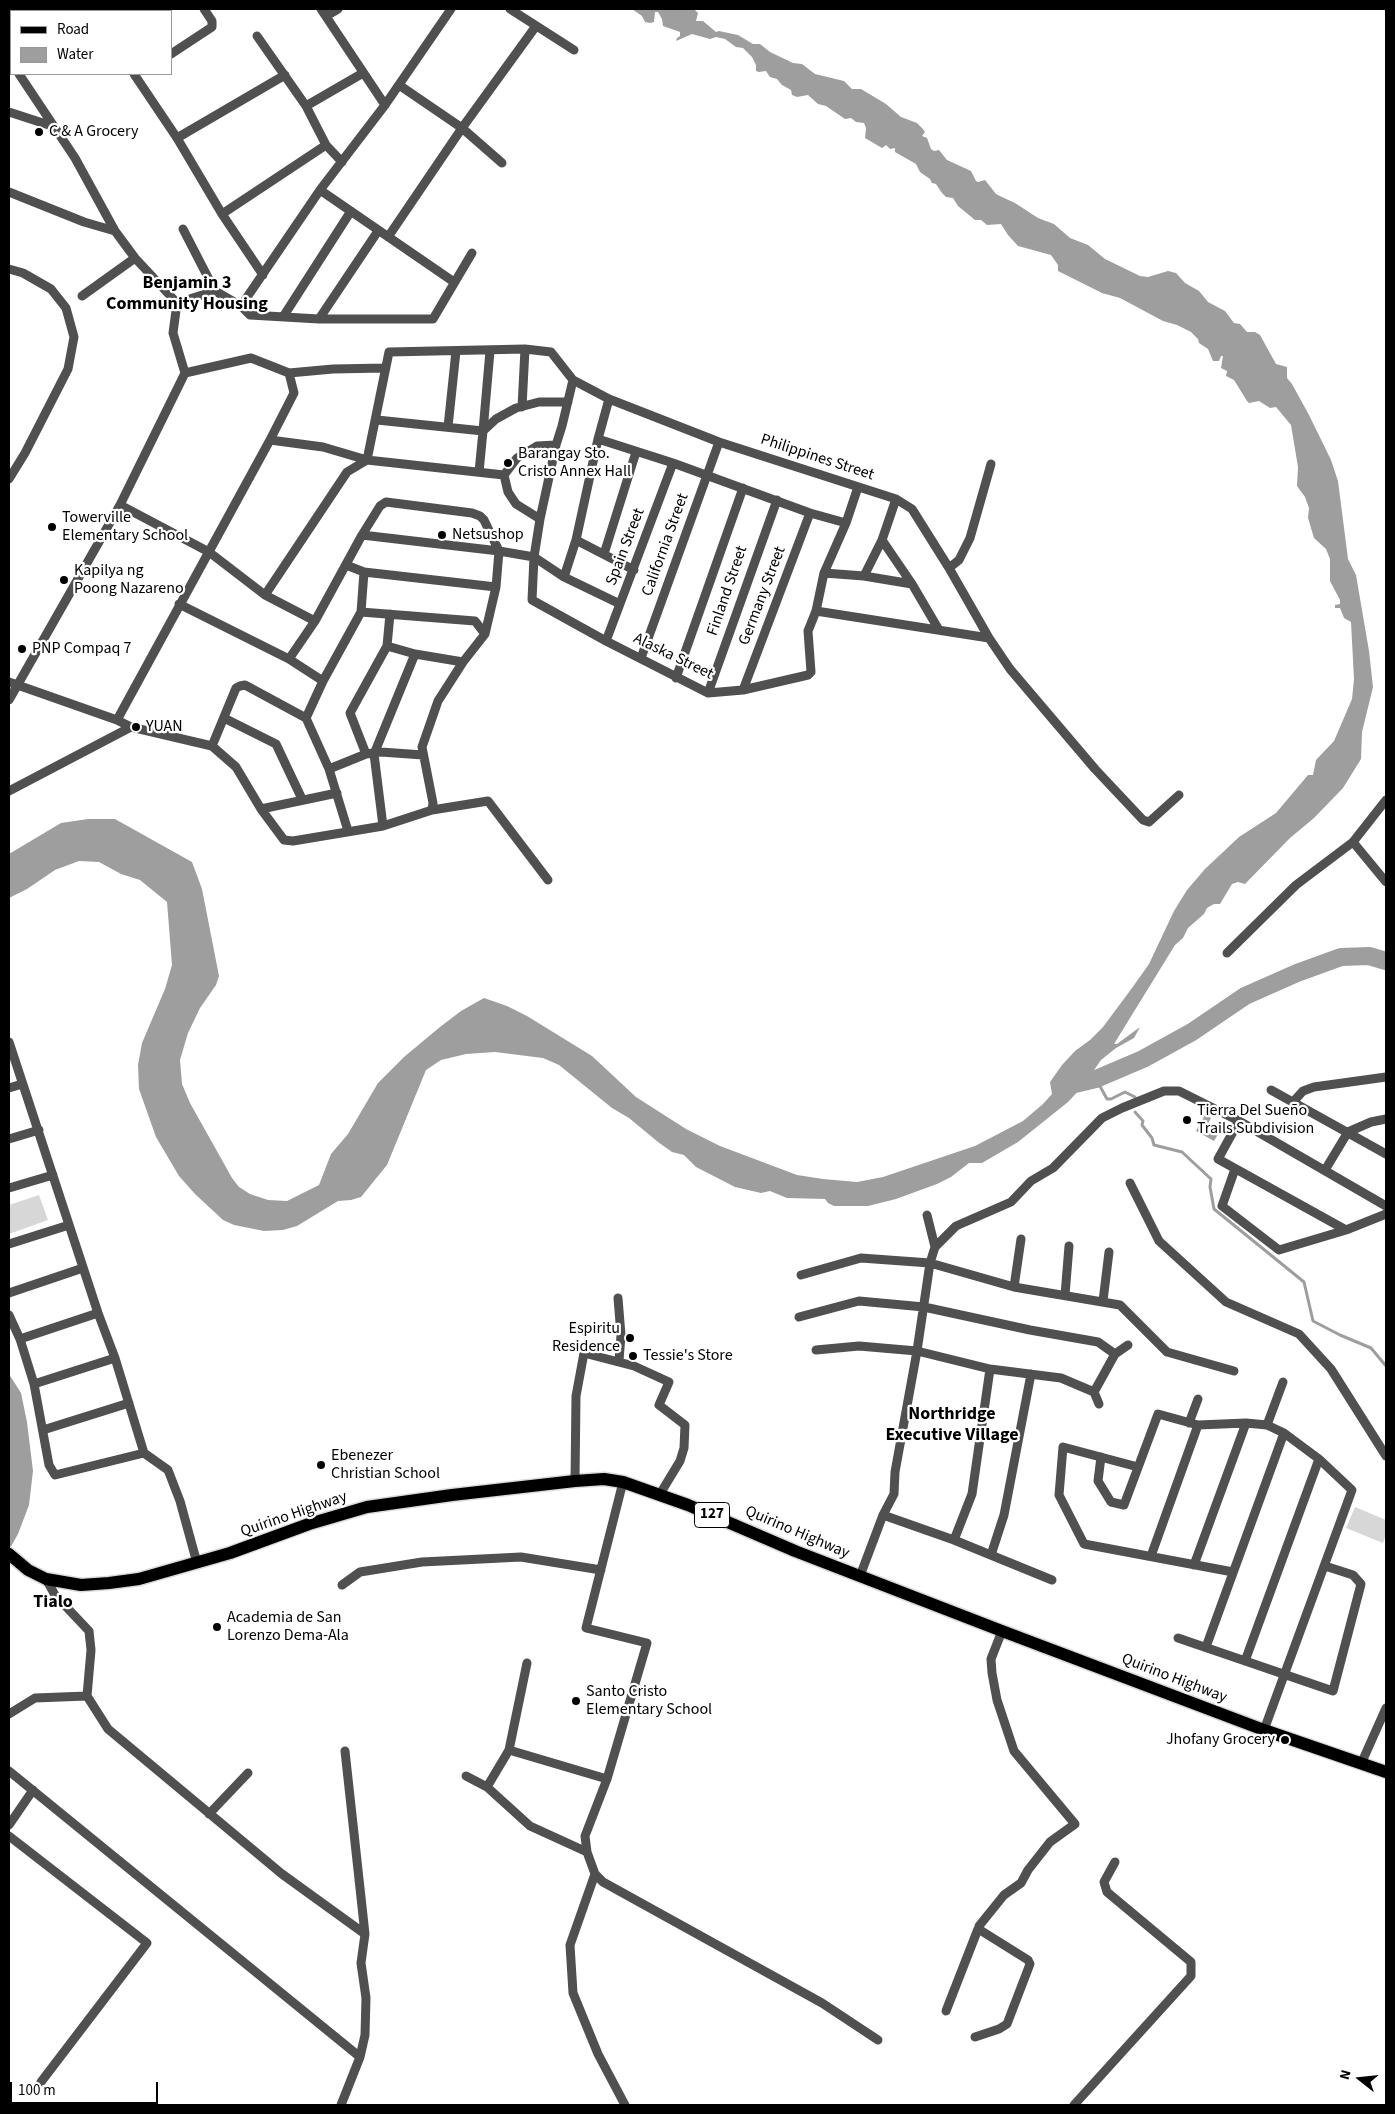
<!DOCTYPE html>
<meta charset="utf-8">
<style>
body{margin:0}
#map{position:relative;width:1395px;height:2114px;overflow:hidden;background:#fff;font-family:"Source Sans 3",sans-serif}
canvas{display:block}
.frame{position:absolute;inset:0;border:10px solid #000;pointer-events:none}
.legend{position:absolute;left:10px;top:10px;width:162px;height:65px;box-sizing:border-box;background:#fff;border:1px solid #999;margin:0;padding:6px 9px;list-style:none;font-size:15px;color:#000}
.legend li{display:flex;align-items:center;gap:10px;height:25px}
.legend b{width:25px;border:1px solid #999}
.north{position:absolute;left:1335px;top:2054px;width:50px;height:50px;-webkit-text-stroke:4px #fff;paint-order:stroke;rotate:286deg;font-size:14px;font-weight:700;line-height:20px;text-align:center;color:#000}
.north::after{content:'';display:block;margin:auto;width:18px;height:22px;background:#000;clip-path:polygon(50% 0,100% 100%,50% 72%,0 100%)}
.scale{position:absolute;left:10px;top:2082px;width:148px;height:22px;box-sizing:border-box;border:2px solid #000;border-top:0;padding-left:6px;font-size:15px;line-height:18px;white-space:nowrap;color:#000;-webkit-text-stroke:4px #fff;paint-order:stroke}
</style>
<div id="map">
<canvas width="1395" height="2114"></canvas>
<div class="frame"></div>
<ul class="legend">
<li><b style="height:6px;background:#000"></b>Road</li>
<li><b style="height:14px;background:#9e9e9e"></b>Water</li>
</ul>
<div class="north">N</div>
<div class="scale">100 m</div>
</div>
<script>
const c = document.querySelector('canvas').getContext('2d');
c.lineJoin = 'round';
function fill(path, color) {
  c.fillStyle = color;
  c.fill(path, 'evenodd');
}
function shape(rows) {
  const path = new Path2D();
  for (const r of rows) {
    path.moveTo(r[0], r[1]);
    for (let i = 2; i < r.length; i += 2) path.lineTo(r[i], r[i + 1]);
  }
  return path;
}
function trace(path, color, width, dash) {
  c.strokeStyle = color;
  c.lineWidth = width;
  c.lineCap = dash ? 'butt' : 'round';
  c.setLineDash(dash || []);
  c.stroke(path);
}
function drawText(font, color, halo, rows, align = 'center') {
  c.font = font + ' "Source Sans 3",sans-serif';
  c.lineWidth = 4.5;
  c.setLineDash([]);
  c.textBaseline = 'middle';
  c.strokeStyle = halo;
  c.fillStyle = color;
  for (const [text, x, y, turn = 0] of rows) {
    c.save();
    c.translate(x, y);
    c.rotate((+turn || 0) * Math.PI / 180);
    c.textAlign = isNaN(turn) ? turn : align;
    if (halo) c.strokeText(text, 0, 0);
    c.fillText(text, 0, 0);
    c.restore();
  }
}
fill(shape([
 [39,1195,48,1220,9,1234,9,1205],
 [1355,1507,1386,1520,1386,1535,1383,1543,1346,1528]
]), '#d7d7d7');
fill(shape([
 [632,9,694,9,698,13,696,21,703,21,716,32,719,31,738,35,753,44,760,44,770,52,793,63,802,64,815,74,844,81,852,89,861,89,886,104,901,117,917,123,923,129,925,132,922,136,927,138,931,149,934,151,939,150,947,160,971,171,976,181,978,182,985,180,996,194,1002,197,1015,203,1038,218,1054,224,1070,238,1088,245,1105,259,1140,276,1148,277,1168,271,1176,273,1185,283,1199,291,1208,302,1225,311,1234,323,1240,324,1247,332,1255,332,1260,335,1276,364,1287,367,1287,378,1292,384,1309,415,1331,460,1338,481,1348,559,1356,575,1369,651,1373,687,1362,732,1361,759,1343,788,1314,818,1290,838,1245,884,1238,882,1232,884,1220,904,1214,904,1207,908,1204,914,1188,928,1183,938,1175,945,1114,1044,1117,1044,1140,1027,1134,1038,1116,1048,1101,1060,1083,1086,1068,1102,1018,1142,982,1163,969,1163,951,1177,937,1184,896,1199,868,1206,834,1206,828,1203,825,1199,787,1198,770,1191,761,1193,735,1187,696,1167,684,1155,672,1152,658,1142,629,1118,612,1108,559,1065,543,1058,495,1052,466,1054,441,1060,426,1070,387,1165,361,1197,351,1200,338,1201,297,1226,283,1230,264,1231,234,1225,223,1220,195,1194,179,1176,156,1137,139,1089,138,1065,142,1043,165,989,172,965,167,902,140,880,121,874,99,862,79,861,55,870,27,889,9,898,9,854,61,823,88,819,115,819,192,862,202,889,219,976,216,985,200,1008,188,1033,180,1060,182,1084,190,1103,232,1178,239,1187,250,1194,268,1200,287,1201,319,1185,331,1154,348,1134,378,1083,404,1057,440,1027,461,1011,484,998,507,1006,527,1016,592,1056,636,1097,686,1129,720,1146,797,1175,823,1179,857,1182,883,1177,975,1146,1023,1121,1043,1104,1052,1094,1050,1082,1062,1065,1075,1051,1090,1040,1103,1027,1132,988,1149,964,1174,911,1187,890,1205,869,1239,837,1276,813,1308,775,1313,775,1316,760,1334,741,1352,699,1354,679,1351,622,1344,618,1340,608,1335,608,1335,605,1340,604,1340,600,1330,581,1330,559,1326,549,1314,538,1308,518,1309,508,1305,497,1297,486,1298,467,1291,425,1276,407,1270,408,1259,401,1249,403,1247,401,1234,380,1226,376,1227,371,1221,368,1223,356,1221,356,1219,361,1213,361,1208,349,1199,343,1198,339,1191,332,1177,325,1163,321,1120,298,1102,293,1058,271,1058,265,1051,255,1018,246,1008,235,1001,224,987,225,981,220,975,220,958,206,953,198,946,197,942,193,936,184,932,183,930,179,920,172,916,164,895,152,895,148,890,149,886,145,882,148,865,138,866,128,864,123,856,122,851,118,845,119,826,106,818,104,808,95,797,97,792,95,791,90,782,85,777,79,770,77,766,71,759,72,756,71,756,65,752,57,743,48,736,47,725,39,716,37,710,39,692,34,676,41,677,38,680,36,680,32,663,26,662,19,658,12,655,12,654,22,650,23,645,22,642,16],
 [1205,1115,1211,1118,1206,1127,1212,1131,1218,1121,1224,1124,1214,1141,1196,1131],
 [9,1374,21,1393,27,1422,33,1471,29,1505,18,1534,9,1550]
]), '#9e9e9e');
trace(shape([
 [1096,1079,1107,1099,1111,1099,1125,1092,1135,1097],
 [1135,1112,1143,1121,1142,1125,1152,1138,1154,1145,1182,1152,1211,1179,1210,1187,1214,1209,1304,1282,1313,1321,1340,1335,1371,1348,1386,1366]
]), '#9e9e9e', 3);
trace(shape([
 [1075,1084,1096,1079,1143,1059,1192,1032,1245,996,1297,973,1341,957,1369,956,1386,961]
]), '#9e9e9e', 18);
const primary = shape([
 [9,1554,28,1570,46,1579,81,1585,109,1583,139,1579,230,1553,309,1524,367,1507,452,1495,575,1481,604,1479,623,1482,688,1505,795,1551,1002,1631,1264,1730,1386,1772]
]);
trace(primary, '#dbdbdb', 15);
trace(shape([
 [66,9,67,11],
 [321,9,385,105],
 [510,9,574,50],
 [326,16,338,9],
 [257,36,306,106,326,145,342,162],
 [171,54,212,27,212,21,204,9],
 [9,57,11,61],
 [134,74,177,138,222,214,263,275],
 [399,85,462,128,502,163],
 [306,106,363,73],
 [9,112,52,126],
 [177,138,285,75],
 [320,190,454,282],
 [9,192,84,222,115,231],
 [222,214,326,145],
 [388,237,462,128,536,26],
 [9,269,23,273,51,289,66,308,74,337,68,369,25,453,9,479],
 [215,291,241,306,320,190,385,105,451,9],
 [82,296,135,258],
 [177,303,215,291,183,229],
 [241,306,250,315,319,319,433,319,472,253],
 [283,317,351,211],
 [319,319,378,231],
 [289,373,333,369,385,368],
 [573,380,562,426,556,445,540,519,534,557,532,600,606,641,708,693,743,690,808,675,811,672,808,631,816,611,824,573,846,523,858,487],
 [522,407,525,349],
 [377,420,483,431,490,351],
 [448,427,456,351],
 [598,439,673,463,810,513,846,523],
 [270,440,323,447,367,460,504,475],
 [479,472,483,431,496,419,516,408,539,402,568,402],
 [120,505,209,552,265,595,315,621],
 [540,519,516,504,508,492,504,475,517,458,537,446,556,445],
 [362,535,499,551,534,557,564,577,620,604],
 [576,540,634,570],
 [882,540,912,584,939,630],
 [604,554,636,452],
 [346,565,364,572,496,587],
 [949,568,959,560,970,538,991,464],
 [824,573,864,576,912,584],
 [864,576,882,540,896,499],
 [564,577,576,540,598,439,609,399],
 [265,595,347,472,367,460,389,352,525,349,551,352,573,380,609,399,719,442,896,499,912,509,949,568,989,638,1010,669,1095,769,1143,820,1149,822,1179,795],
 [179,604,289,659,323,681],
 [816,611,989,638],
 [361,612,364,572],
 [606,641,673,463],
 [387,646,415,654,463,662],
 [641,658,719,442],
 [676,678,743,488],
 [9,682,117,720,131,727,212,746,236,767,261,809,284,840,293,841,383,826,432,810,433,803,422,747,438,701,463,662,485,634,496,587,499,551,484,520,480,516,472,513,386,502,380,506,362,535,315,621,289,659],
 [743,690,810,513],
 [708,693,777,500],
 [9,700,120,505,185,373,173,333,177,303,135,258,115,231,75,158,19,74],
 [224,718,276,744,302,799],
 [117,720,270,440,294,393,289,373,251,358,185,373],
 [212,746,236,688,240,686,245,685,306,718],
 [366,754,350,713,387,646,390,614],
 [329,769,366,754,381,752,423,755],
 [9,791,131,727],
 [261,809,337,793],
 [432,810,488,801,548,880],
 [383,826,374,754,415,654],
 [348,831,329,769,306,718,323,681,361,612,475,621,485,634],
 [1353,842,1386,882],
 [1227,953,1296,885,1353,842,1386,800],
 [9,1042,98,1313,115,1358,144,1453,168,1470,180,1501,197,1563],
 [9,1088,22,1084],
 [1271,1090,1386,1154],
 [1293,1102,1303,1091,1314,1087,1386,1077],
 [1239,1121,1218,1159,1346,1230],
 [9,1139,39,1130],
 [1235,1169,1222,1206,1279,1250,1346,1230,1386,1214],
 [1325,1170,1348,1132,1371,1122,1386,1119],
 [1130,1183,1159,1241,1226,1302,1299,1334,1331,1369,1386,1456],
 [9,1188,53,1175],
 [9,1244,69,1225],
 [935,1247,956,1226,1011,1202,1031,1181,1053,1168,1102,1118,1122,1108,1164,1091,1179,1091,1239,1121,1386,1206],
 [801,1275,861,1258,930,1263,1014,1287,1120,1305,1167,1352,1234,1371],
 [1014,1287,1021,1239],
 [9,1293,83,1268],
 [1065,1295,1069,1246],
 [618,1298,621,1335,619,1361],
 [1103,1301,1109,1252],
 [9,1315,20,1339,34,1384,49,1465,55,1475,144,1453],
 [799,1317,859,1301,924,1307,1030,1330,1098,1342,1115,1354],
 [20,1339,98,1313],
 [816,1350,859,1346,917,1351,990,1369,1061,1378,1094,1392,1099,1404],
 [34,1384,115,1358],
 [1094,1392,1115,1354,1128,1345],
 [1189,1423,1198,1399],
 [1267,1425,1283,1382],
 [43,1430,129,1403],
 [1101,1457,1098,1481,1111,1502,1124,1505,1158,1414,1198,1425,1246,1423,1267,1425,1284,1433,1319,1459,1352,1490,1264,1730],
 [1138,1467,1063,1447,1059,1495,1084,1544,1233,1572],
 [575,1481,576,1396,584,1353,634,1366,669,1382,659,1405,685,1425,684,1448,680,1461,660,1494],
 [623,1482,586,1628,647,1643,607,1779,585,1836,587,1852,595,1874,603,1882,822,2003,878,2040],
 [883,1515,954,1540,1052,1580],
 [954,1540,972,1494,990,1369],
 [991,1555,1004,1515,1031,1374],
 [1151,1556,1198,1425],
 [1194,1565,1246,1423],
 [860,1576,883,1515,894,1494,895,1472,917,1351,930,1263,935,1247,927,1215],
 [46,1579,55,1595,89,1631,91,1650,87,1696,108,1729,282,1874,365,1934,345,1751],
 [342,1585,360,1572,422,1562,521,1557,601,1570],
 [1178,1638,1333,1691,1361,1584,1353,1575,1325,1566],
 [1206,1647,1284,1433],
 [1245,1661,1319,1459],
 [9,1714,35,1698,87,1696],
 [509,1750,527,1663],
 [1361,1764,1386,1708],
 [9,1771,360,2057],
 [466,1776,487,1787,509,1750,607,1779],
 [487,1787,530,1826,587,1852],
 [209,1814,248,1773],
 [9,1825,33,1790],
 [9,1836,147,1943,41,2082],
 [595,1874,570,1945,573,1993,598,2054,625,2105],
 [946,2011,978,1929],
 [975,2037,999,2029,1007,2024,1030,1964,1028,1960,980,1930,979,1926,1004,1895,1021,1883,1028,1870,1050,1842,1075,1824,1014,1751,997,1700,992,1673,991,1659,1002,1631],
 [341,2105,360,2057,365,2035,366,1998,361,1963,365,1934],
 [1074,2105,1191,1976,1191,1962,1107,1892,1104,1882,1115,1862]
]), '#505050', 9);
trace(primary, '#000', 12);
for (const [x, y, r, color] of [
 [39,132,5,"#000"],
 [508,463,5,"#000"],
 [52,527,5,"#000"],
 [442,535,5,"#000"],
 [64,580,5,"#000"],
 [22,649,5,"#000"],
 [136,727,5,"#000"],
 [1187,1120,5,"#000"],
 [630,1338,5,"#000"],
 [633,1356,5,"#000"],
 [321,1465,5,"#000"],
 [217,1627,5,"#000"],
 [576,1701,5,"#000"],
 [1285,1740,5,"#000"]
]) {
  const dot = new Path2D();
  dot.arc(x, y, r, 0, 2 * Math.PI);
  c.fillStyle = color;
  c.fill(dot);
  trace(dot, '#fff', 2);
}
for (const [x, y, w] of [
 [712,1515,35]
]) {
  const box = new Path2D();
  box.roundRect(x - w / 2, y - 12.5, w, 25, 4);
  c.fillStyle = '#fff';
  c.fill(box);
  trace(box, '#000', 1);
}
drawText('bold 15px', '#000', null, [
 ["127",712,1515]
]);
drawText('16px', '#000', '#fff', [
 ["C & A Grocery",49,132],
 ["Barangay Sto.",518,454],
 ["Cristo Annex Hall",518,472],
 ["Towerville",62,518],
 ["Elementary School",62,536],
 ["Netsushop",452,535],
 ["Kapilya ng",74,571],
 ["Poong Nazareno",74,589],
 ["PNP Compaq 7",32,649],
 ["YUAN",146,727],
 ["Tierra Del Sueño",1197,1111],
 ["Trails Subdivision",1197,1129],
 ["Espiritu",620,1329,"right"],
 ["Residence",620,1347,"right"],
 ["Tessie's Store",643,1356],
 ["Ebenezer",331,1456],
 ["Christian School",331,1474],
 ["Academia de San",227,1618],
 ["Lorenzo Dema-Ala",227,1636],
 ["Santo Cristo",586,1692],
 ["Elementary School",586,1710],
 ["Jhofany Grocery",1275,1740,"right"]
], 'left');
drawText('16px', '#000', '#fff', [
 ["Philippines Street",817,458,18],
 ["California Street",666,545,-70],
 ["Spain Street",626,547,-69],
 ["Finland Street",728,591,-71],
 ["Germany Street",763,596,-69],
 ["Alaska Street",673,657,26],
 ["Quirino Highway",294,1515,-19],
 ["Quirino Highway",797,1533,23],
 ["Quirino Highway",1174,1679,21]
]);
drawText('bold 18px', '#000', '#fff', [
 ["Benjamin 3",187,284],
 ["Community Housing",187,305],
 ["Northridge",952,1415],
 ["Executive Village",952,1436],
 ["Tialo",53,1603]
]);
</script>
